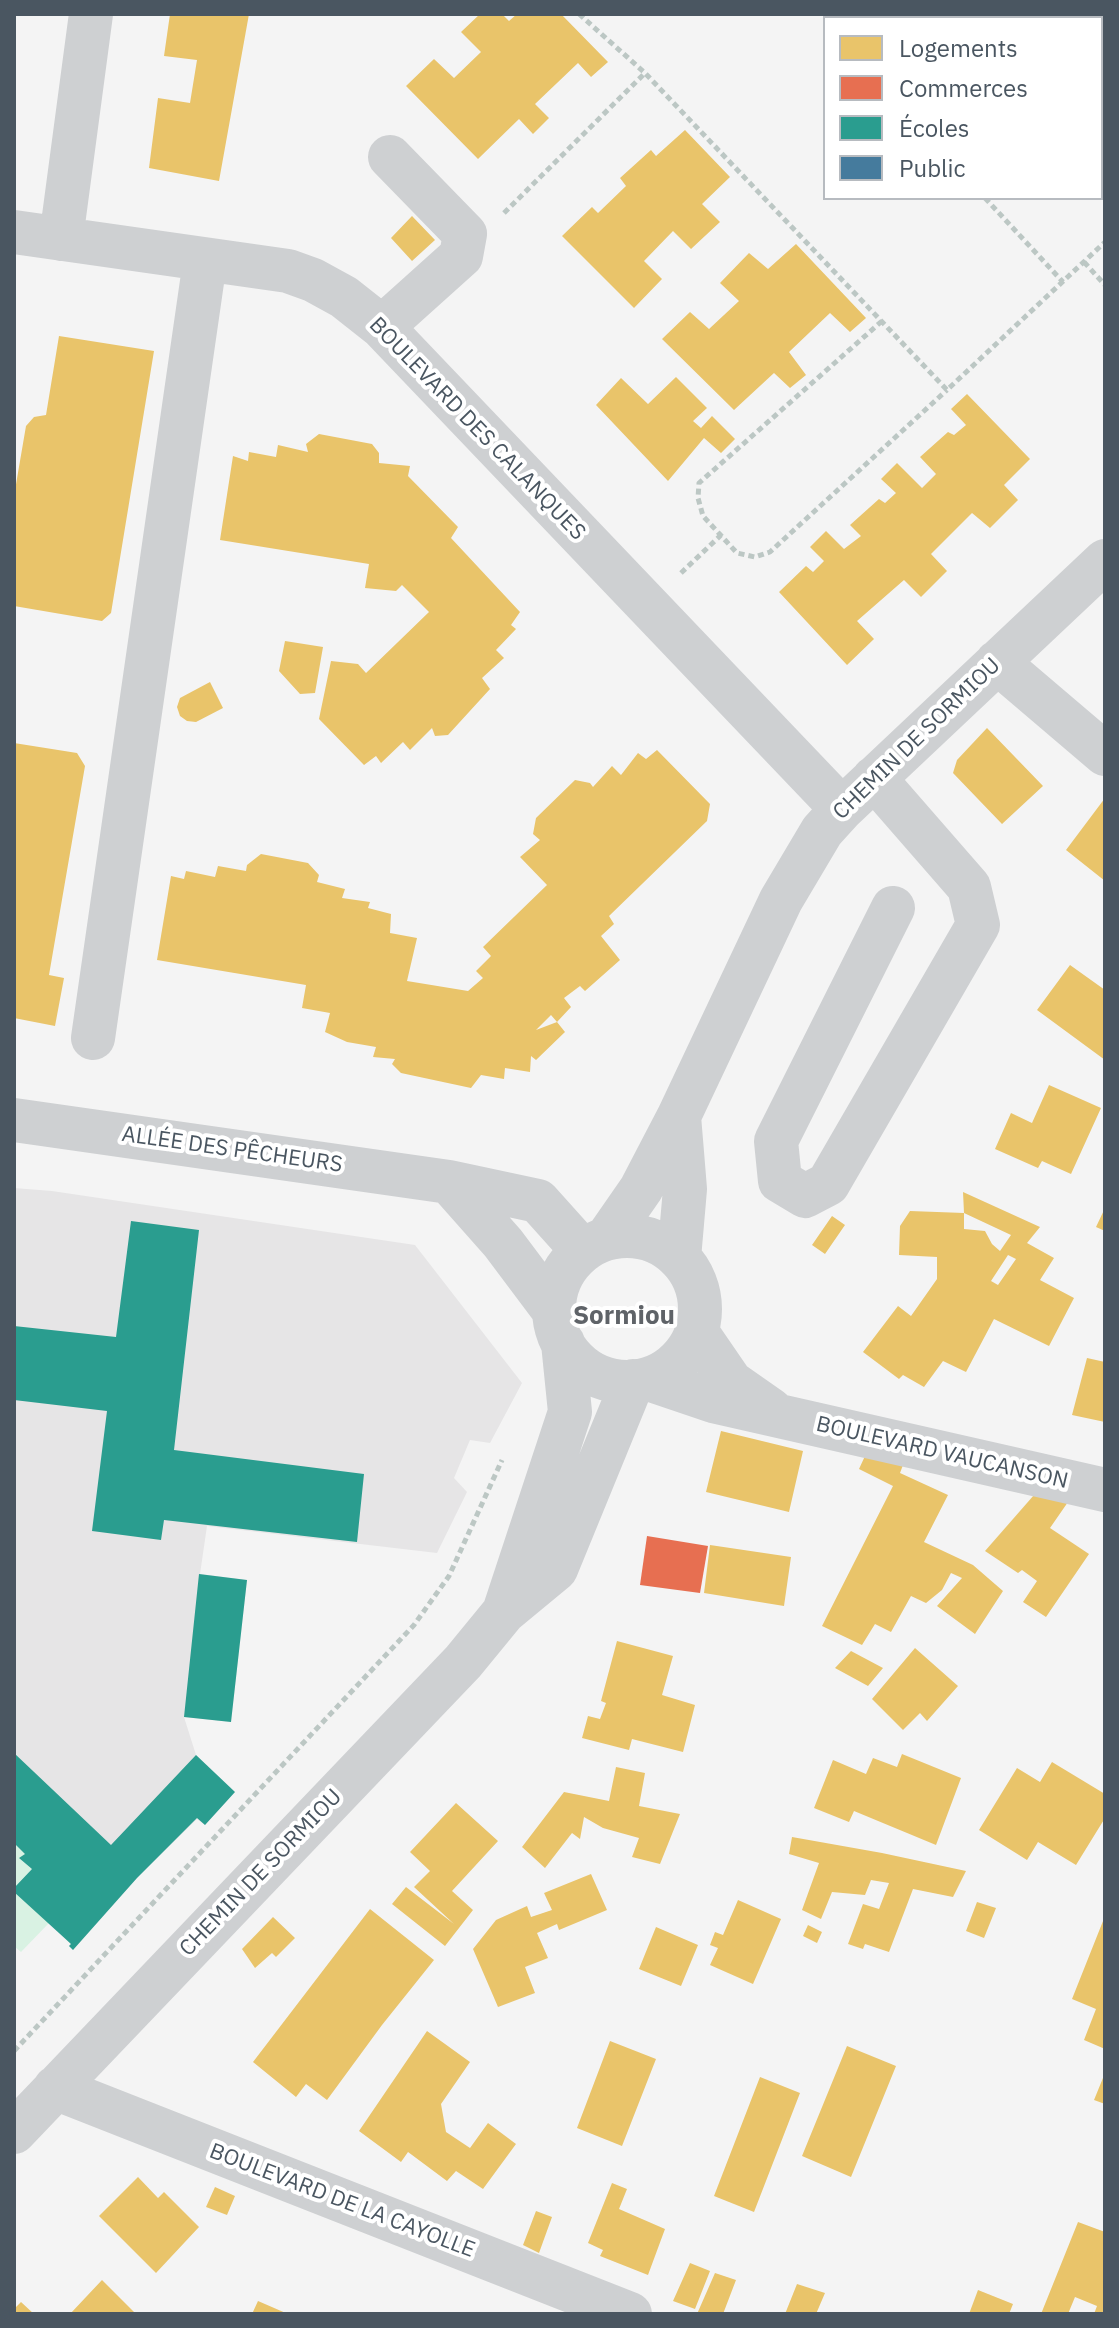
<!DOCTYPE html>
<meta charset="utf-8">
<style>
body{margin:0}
#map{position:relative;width:1119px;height:2328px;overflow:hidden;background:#f4f4f4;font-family:"IBM Plex Sans",sans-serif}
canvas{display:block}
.frame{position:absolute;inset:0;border:16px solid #4a5661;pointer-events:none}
.legend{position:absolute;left:823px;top:16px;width:280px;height:184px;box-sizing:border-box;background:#fff;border:2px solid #b7bbc0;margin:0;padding:10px 14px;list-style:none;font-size:24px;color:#4a5661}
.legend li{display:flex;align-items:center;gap:16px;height:40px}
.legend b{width:40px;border:2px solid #b7bbc0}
</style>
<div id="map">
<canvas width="1119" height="2328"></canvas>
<div class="frame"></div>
<ul class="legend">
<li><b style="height:22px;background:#e9c46a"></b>Logements</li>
<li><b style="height:22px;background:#e76f51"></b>Commerces</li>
<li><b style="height:22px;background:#2a9d8f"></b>Écoles</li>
<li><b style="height:22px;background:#457b9d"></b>Public</li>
</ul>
</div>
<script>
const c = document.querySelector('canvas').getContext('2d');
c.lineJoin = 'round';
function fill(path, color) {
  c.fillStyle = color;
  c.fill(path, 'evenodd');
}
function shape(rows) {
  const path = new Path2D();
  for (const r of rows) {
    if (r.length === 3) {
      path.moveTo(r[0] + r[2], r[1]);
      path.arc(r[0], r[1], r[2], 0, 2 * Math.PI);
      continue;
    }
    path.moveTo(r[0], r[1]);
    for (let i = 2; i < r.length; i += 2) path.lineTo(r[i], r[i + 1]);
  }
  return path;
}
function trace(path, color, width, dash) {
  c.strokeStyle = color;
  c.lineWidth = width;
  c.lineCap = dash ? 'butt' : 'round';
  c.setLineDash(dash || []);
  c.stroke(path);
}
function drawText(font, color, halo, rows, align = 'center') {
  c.font = font + ' "IBM Plex Sans",sans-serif';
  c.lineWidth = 8;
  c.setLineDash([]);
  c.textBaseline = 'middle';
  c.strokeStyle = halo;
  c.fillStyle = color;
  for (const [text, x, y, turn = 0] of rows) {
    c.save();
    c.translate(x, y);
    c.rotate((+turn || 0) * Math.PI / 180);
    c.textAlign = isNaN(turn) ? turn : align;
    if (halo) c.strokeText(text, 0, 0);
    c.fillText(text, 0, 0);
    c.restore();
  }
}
fill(shape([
 [14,1188,52,1191,415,1245,522,1383,490,1443,470,1440,454,1478,467,1492,437,1553,207,1526,200,1574,247,1580,231,1722,184,1717,196,1755,235,1792,205,1825,197,1819,137,1878,73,1950,69,1946,71,1943,14,1892,14,1888,32,1869,19,1858,25,1853,14,1843]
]), '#e6e5e6');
fill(shape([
 [14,1843,25,1854,20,1859,32,1869,14,1888],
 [16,1891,49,1923,21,1952,14,1946]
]), '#d9f2e3');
fill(shape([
 [170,14,249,14,219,181,149,168,158,98,190,103,197,60,164,56],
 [480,14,502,14,509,21,517,14,561,14,608,62,591,77,578,63,535,104,549,118,533,134,519,119,478,159,406,86,434,59,454,78,481,52,461,32],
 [959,14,1028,14,1028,18,960,18],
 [1105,88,1105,114,1101,118,1101,92],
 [685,130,730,177,702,204,720,222,691,249,673,231,644,261,662,279,634,308,562,236,592,207,598,213,626,186,620,178,651,150,656,156],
 [412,216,435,240,412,261,391,238],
 [796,244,866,318,850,332,830,313,789,352,806,375,790,388,774,373,734,410,662,339,690,312,709,329,739,301,720,283,749,253,768,269],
 [59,336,154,351,111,613,102,621,14,606,14,496,26,426,34,417,46,415],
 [676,377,707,408,693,421,701,428,712,416,735,439,721,453,704,438,668,481,596,405,621,378,648,404],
 [967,394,1030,459,1004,485,1018,500,990,528,972,513,931,554,947,571,921,597,904,580,857,621,874,639,847,665,779,592,806,566,813,572,824,561,810,547,826,531,844,549,861,536,850,525,879,499,885,503,896,493,881,479,897,463,922,488,936,474,920,457,948,432,954,435,966,425,951,409],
 [319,434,372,444,379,453,379,463,410,466,408,476,458,527,451,538,520,612,511,625,516,629,496,650,504,658,482,678,490,689,448,735,435,736,432,728,410,750,403,742,381,763,376,756,364,765,319,719,331,661,358,664,366,673,429,612,402,585,396,591,365,588,369,564,220,540,233,456,248,461,249,452,276,457,278,445,308,452,306,444],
 [285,641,323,647,315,693,300,694,279,671],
 [210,682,223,708,196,722,187,721,180,716,177,707,180,698],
 [987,728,1043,786,1002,824,953,773,957,760],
 [14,743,77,753,85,766,49,975,64,978,55,1026,14,1018],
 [657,750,710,804,707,821,609,916,614,924,601,936,620,960,585,991,580,986,564,998,571,1007,557,1022,551,1015,536,1030,557,1022,565,1032,536,1060,531,1056,530,1072,505,1068,504,1079,481,1075,471,1088,401,1073,392,1064,395,1059,373,1057,376,1047,347,1042,325,1032,330,1013,302,1008,306,985,157,960,171,876,184,879,186,871,215,877,218,866,246,871,247,865,261,854,308,863,319,875,317,882,345,889,342,898,370,902,368,908,391,914,390,933,417,938,407,981,468,991,483,978,476,971,491,956,483,947,547,885,520,857,540,840,533,834,536,818,575,780,590,783,593,787,612,766,621,775,638,753,646,759],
 [1105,798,1105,881,1066,850],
 [1070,965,1105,990,1105,1060,1037,1010],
 [1049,1085,1101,1108,1071,1174,1042,1161,1038,1168,995,1149,1011,1113,1032,1123],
 [963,1192,1040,1227,1027,1243,1054,1258,1040,1280,1074,1298,1049,1346,994,1319,966,1372,943,1361,924,1387,903,1375,899,1379,863,1352,898,1306,911,1316,937,1279,937,1257,899,1255,900,1226,910,1211,964,1213],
 [964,1213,1011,1235,1000,1251,992,1244,985,1231,964,1229],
 [1008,1255,1016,1259,998,1285,991,1281],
 [1105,1208,1105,1231,1096,1227],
 [832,1216,845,1225,825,1254,812,1245],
 [1087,1358,1105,1362,1105,1422,1072,1415],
 [721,1431,803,1451,789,1512,706,1492],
 [865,1456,903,1465,900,1473,948,1495,924,1542,973,1565,1003,1591,975,1634,937,1606,962,1578,951,1573,942,1590,926,1603,911,1596,891,1632,875,1624,862,1645,822,1626,893,1486,859,1469],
 [1034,1495,1068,1502,1050,1528,1089,1554,1046,1617,1023,1602,1037,1581,1022,1570,1018,1573,985,1551],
 [710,1545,791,1557,784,1606,704,1593],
 [617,1641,673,1656,662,1695,695,1705,683,1752,632,1739,629,1750,582,1738,588,1716,600,1719,606,1703,601,1701],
 [915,1648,958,1686,927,1721,920,1713,903,1730,872,1699],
 [851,1651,883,1668,868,1686,835,1668],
 [902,1754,961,1778,936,1845,854,1811,849,1822,814,1808,833,1760,866,1774,873,1758,897,1767],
 [1052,1762,1105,1794,1105,1818,1076,1865,1038,1842,1027,1860,979,1830,1017,1768,1040,1782],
 [616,1767,645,1773,639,1806,680,1814,660,1864,632,1857,639,1838,603,1828,584,1817,580,1839,572,1833,545,1868,522,1847,564,1792,609,1801],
 [456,1803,498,1841,452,1891,473,1910,445,1946,392,1904,406,1887,454,1924,414,1887,430,1871,410,1852],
 [792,1837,882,1853,966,1871,953,1897,913,1889,889,1952,865,1944,863,1949,848,1944,863,1904,879,1909,889,1883,871,1880,865,1895,832,1892,821,1919,802,1910,819,1863,789,1854],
 [591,1874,607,1910,559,1930,557,1924,537,1933,548,1958,525,1967,535,1993,498,2007,473,1949,496,1920,527,1906,531,1917,552,1910,544,1893],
 [738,1900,781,1919,753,1984,710,1965,718,1948,710,1945,715,1932,723,1935],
 [977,1902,996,1908,984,1938,966,1931],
 [370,1909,434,1960,382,2025,327,2100,306,2084,296,2097,253,2062],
 [1105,1916,1105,2049,1084,2040,1096,2009,1072,1999],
 [273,1917,295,1938,276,1957,272,1953,255,1968,242,1949],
 [808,1925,822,1932,817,1943,803,1936],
 [656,1927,698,1945,681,1986,639,1969],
 [427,2031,470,2062,441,2104,446,2132,470,2148,488,2123,516,2144,483,2189,456,2171,447,2181,408,2152,401,2162,359,2131],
 [610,2041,656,2059,622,2146,577,2128],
 [847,2046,896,2066,851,2177,802,2156],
 [1105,2073,1105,2104,1094,2100],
 [760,2077,800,2093,754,2212,714,2196],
 [138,2177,158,2198,164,2192,199,2227,156,2273,99,2216],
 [612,2183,627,2189,619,2209,665,2229,648,2275,600,2256,603,2250,588,2243],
 [215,2187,235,2196,227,2215,206,2207],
 [536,2211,552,2217,539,2253,523,2245],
 [1078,2222,1105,2232,1105,2314,1094,2314,1097,2306,1075,2297,1068,2314,1041,2314],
 [690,2263,710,2271,695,2309,673,2301],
 [715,2273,736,2280,723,2314,697,2314],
 [102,2280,136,2314,70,2314],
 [797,2284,825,2293,816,2314,785,2314],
 [978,2290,1013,2304,1009,2314,969,2314],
 [258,2301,288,2314,252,2314],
 [21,2302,34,2314,14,2314,14,2309]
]), '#e9c46a');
fill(shape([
 [647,1536,708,1546,700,1593,640,1585]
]), '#e76f51');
fill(shape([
 [131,1221,199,1230,174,1450,364,1474,357,1542,164,1520,161,1540,92,1531,107,1411,14,1400,14,1326,116,1337],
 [199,1574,247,1580,231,1722,184,1717],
 [14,1753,111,1845,196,1755,235,1792,205,1825,197,1818,137,1878,73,1950,69,1946,71,1944,14,1892,14,1888,32,1869,19,1858,25,1854,14,1843]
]), '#2a9d8f');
fill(shape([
 [850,14,959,14,960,18,850,18]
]), '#457b9d');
trace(shape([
 [579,14,645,73],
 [1039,18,1039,14],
 [985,198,1063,282],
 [504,213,645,73,947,390,1105,242],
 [1084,262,1105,285],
 [882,321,699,483,698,498,703,516,737,553,755,557,770,552,947,390],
 [681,573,721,535],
 [14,2051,414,1625,449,1576,502,1460]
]), '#bcc7c4', 5, [6, 4]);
trace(shape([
 [14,232,288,271,313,280,344,297,382,327,842,809],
 [61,239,91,14],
 [382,327,461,256,465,234,390,157],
 [997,662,1105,754],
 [874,778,969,887,978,925,828,1184,805,1196,780,1181,776,1141,893,908],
 [93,1038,205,261],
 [14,1120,449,1182,538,1201,582,1250],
 [449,1182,503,1243,554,1311],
 [627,1309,73],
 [607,1238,641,1189,679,1116,781,900,822,831,842,809,1105,561],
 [679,1258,685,1189,679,1116],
 [696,1331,731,1382,771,1410],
 [648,1379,713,1401,1105,1490],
 [504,1612,570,1412,563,1343],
 [55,2088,630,2314],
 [14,2132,463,1662,504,1612,556,1569,633,1381]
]), '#ced0d2', 44);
drawText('22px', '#4a5661', '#fff', [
 ["BOULEVARD DES CALANQUES",477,429,46],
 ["CHEMIN DE SORMIOU",917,739,-44],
 ["ALLÉE DES PÊCHEURS",232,1150,8],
 ["BOULEVARD VAUCANSON",942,1453,13],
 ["CHEMIN DE SORMIOU",261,1873,-46],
 ["BOULEVARD DE LA CAYOLLE",342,2201,21]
]);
drawText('bold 26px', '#5f6368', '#fff', [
 ["Sormiou",624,1316]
]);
</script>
